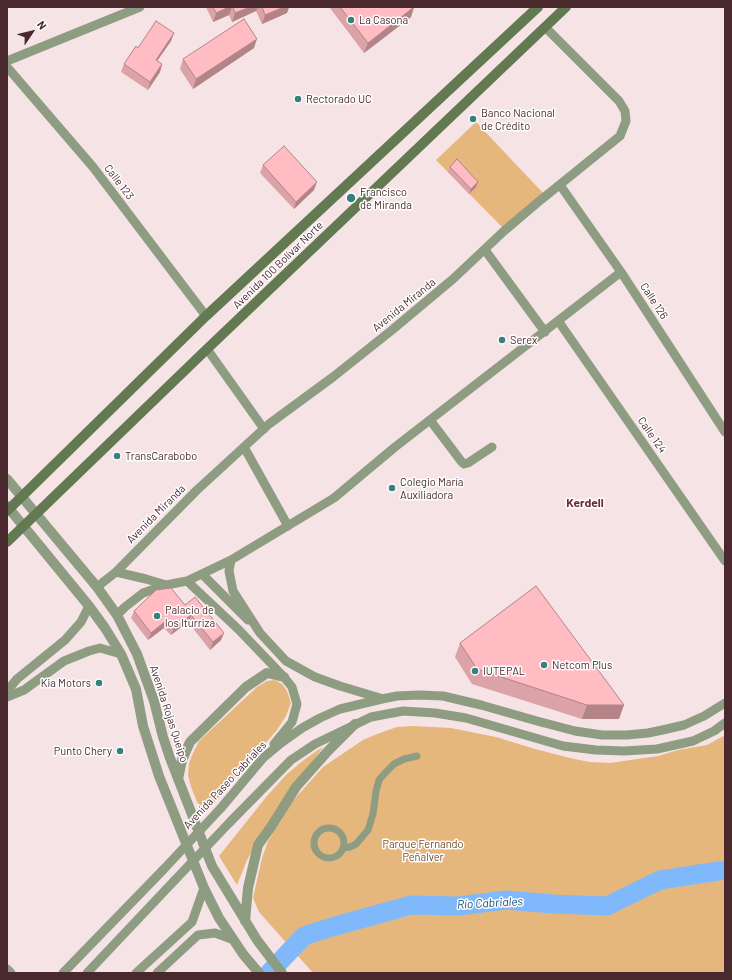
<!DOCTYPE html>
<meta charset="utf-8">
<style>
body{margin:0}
#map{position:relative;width:732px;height:980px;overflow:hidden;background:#f5e3e5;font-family:Barlow,sans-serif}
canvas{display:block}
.frame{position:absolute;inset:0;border:8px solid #49292d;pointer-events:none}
.north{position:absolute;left:12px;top:12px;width:40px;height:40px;-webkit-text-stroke:3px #fff;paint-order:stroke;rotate:55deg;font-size:11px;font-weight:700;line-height:16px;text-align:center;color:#49292d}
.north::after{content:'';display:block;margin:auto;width:14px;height:18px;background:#49292d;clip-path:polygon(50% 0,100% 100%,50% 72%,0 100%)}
</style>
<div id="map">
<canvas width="732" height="980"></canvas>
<div class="frame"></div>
<div class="north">N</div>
</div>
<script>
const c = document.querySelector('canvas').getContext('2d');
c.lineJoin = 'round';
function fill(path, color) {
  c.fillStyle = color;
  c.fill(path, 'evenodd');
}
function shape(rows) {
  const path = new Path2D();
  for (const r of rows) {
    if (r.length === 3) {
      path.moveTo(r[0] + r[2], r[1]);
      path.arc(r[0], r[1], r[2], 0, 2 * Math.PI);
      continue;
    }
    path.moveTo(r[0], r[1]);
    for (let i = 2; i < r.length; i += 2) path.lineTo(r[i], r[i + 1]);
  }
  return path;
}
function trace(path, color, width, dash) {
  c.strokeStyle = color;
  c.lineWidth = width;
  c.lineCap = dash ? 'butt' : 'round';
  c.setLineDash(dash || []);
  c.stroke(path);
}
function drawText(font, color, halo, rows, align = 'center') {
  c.font = font + ' Barlow,sans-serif';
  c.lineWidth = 3;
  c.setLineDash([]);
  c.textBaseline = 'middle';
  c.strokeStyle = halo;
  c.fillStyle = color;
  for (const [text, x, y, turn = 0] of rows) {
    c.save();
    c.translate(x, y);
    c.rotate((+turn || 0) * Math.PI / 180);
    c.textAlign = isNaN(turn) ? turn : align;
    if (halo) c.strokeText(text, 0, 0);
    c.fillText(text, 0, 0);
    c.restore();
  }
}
fill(shape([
 [476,122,543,193,504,229,436,160],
 [275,680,282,684,287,691,291,703,286,716,277,730,206,812,197,802,191,787,188,775,189,763,193,753,199,741,257,687,267,681],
 [412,726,451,728,496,737,535,749,570,758,589,762,610,763,658,756,678,750,707,745,725,735,725,972,313,973,259,912,253,898,262,858,268,841,281,821,290,804,323,767,363,740,377,734,397,727],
 [323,747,258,840,247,860,237,885,219,856,267,796,286,775,300,763,315,752]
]), '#e6b77d');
trace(shape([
 [269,973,304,936,332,927,411,905,459,906,506,900,553,904,607,906,660,880,725,870]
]), '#7fb9fb', 19);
trace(shape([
 [329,843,15],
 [344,848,350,847,356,844,368,830,373,814,376,791,379,780,385,773,394,764,404,759,417,756]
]), '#8e9d82', 7);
trace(shape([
 [7,61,140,7],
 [7,67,93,167,206,316],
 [560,185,621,272,725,432],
 [485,250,545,332],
 [559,322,725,561],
 [207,349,264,429],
 [430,420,461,461,464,464,468,463,492,447],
 [244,447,288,526],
 [231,560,229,571,233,591,260,633,286,661,315,677,340,686,380,698],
 [116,572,146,579,166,585],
 [202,574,248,620],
 [187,581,238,629,284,677,292,687,297,704,292,722,274,744],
 [97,587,116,572,197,490,269,424,333,377,392,330,453,279,504,231,537,203,620,136,626,121,625,111,619,101,545,27],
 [117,615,125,607,143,593,166,585,187,581,231,560,334,498,395,447,621,272],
 [7,691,17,679,65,640,81,622,89,606],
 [7,697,24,690,64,661,89,651,100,648,121,654],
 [221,808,263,758,281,743,302,728,320,718,340,709,382,699,397,696,419,695,443,696,481,705,537,721,575,731,602,735,627,735,648,733,667,729,684,725,704,716,725,703],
 [230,822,291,760,315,744,371,717,403,711,435,713,466,718,563,746,596,750,624,751,657,749,693,741,714,731,725,723],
 [7,969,11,973],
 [63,973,163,870],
 [87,973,174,881],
 [136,973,192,922,204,888],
 [157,973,198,935,215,933,234,940]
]), '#8e9d82', 9);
trace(shape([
 [7,479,97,587,117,615,137,654,154,701,163,737,170,758,212,866,257,940,282,973],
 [7,506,89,606,105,628,121,654,136,689,143,726,159,776,204,888,219,918,243,954,259,973],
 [178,779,182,760,190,742,246,687,267,673,284,677],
 [245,921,248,888,258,845,271,827,296,787,328,751,355,724]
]), '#8e9d82', 10);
trace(shape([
 [7,511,206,316,538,7],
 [7,542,207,349,566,7]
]), '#627951', 10);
trace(shape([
 [163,870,221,808],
 [174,881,230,822]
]), '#8e9d82', 9);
fill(shape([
 [206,7,289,7,287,13,262,24,256,11,232,22,229,15,213,22],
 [330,7,414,7,411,17,364,53,330,8],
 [171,41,157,61,162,64,160,72,148,90,121,72,124,64,138,48],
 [254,48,193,89,180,69,183,59],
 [263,165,314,190,294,209,260,173],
 [450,167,476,187,469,194,448,172],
 [185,605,221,640,210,650,188,622,171,635,164,628,148,640,131,618,134,611],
 [460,643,619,719,582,719,472,684,455,657]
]), '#dba2a8');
fill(shape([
 [229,7,232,7,229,15,213,22,216,13],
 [250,7,258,7,256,11,232,22,235,13],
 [284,7,289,7,287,13,262,24,265,15],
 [414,7,411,17,364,53,368,43],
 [174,33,171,41,153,67,156,60],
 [257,39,254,48,193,89,196,79],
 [162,64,160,72,148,90,150,82],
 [317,182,314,190,294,209,296,202],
 [478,182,476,187,469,194,471,189],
 [191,615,188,622,171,635,174,628],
 [167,620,164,628,148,640,151,633],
 [224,633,221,640,210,650,213,642],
 [587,705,624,705,619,719,582,719]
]), '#b28488');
const building = shape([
 [213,7,229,7,216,13,213,7],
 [233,7,250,7,235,13,233,7],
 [262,7,284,7,265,15,262,7],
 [340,7,414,7,368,43,340,7],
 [244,19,257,39,196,79,183,59,244,19],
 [156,21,174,33,156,60,162,64,150,82,124,64,136,46,138,48,156,21],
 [284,146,317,182,296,202,263,165,284,146],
 [457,159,478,182,471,189,450,167,457,159],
 [536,586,624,705,587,705,477,669,460,643,536,586],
 [171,588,185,605,195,597,224,633,213,642,191,615,174,628,167,620,151,633,134,611,156,590,171,588]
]);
fill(building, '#ffbcc3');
trace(building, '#b28488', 1);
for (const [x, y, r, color] of [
 [351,20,4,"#38807e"],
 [298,99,4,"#38807e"],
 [473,119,4,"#38807e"],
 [351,198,5,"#38807e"],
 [502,340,4,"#38807e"],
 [117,456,4,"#38807e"],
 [392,488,4,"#38807e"],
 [157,616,4,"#38807e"],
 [544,665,4,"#38807e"],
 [475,671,4,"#38807e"],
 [99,683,4,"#38807e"],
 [120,751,4,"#38807e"]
]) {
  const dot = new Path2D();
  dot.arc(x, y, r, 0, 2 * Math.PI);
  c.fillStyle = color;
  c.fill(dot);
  trace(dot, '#fff', 1.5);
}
drawText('11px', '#49292d', '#fff', [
 ["La Casona",359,20],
 ["Rectorado UC",306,99],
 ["Banco Nacional",481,113],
 ["de Crédito",481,126],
 ["Francisco",360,192],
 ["de Miranda",360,205],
 ["Serex",510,340],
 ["TransCarabobo",125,456],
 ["Colegio María",400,482],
 ["Auxiliadora",400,495],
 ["Palacio de",165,610],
 ["los Iturriza",165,623],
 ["Netcom Plus",552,665],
 ["IUTEPAL",483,671],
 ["Kia Motors",91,683,"right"],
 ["Punto Chery",112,751,"right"]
], 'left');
drawText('11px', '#49292d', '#fff', [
 ["Calle 123",119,182,53],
 ["Avenida 100 Bolívar Norte",278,265,-44],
 ["Calle 126",654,301,57],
 ["Avenida Miranda",404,305,-39],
 ["Calle 124",652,435,55],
 ["Avenida Miranda",156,514,-45],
 ["Avenida Rojas Queipo",169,714,72],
 ["Avenida Paseo Cabriales",225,785,-47]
]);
drawText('11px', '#6d4f28', '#fff', [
 ["Parque Fernando",423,844],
 ["Peñalver",423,857]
]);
drawText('bold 12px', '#6d2a36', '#fff', [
 ["Kerdell",585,503]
]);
drawText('italic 12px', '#174b7f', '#fff', [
 ["Río Cabriales",490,903,-3]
]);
</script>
